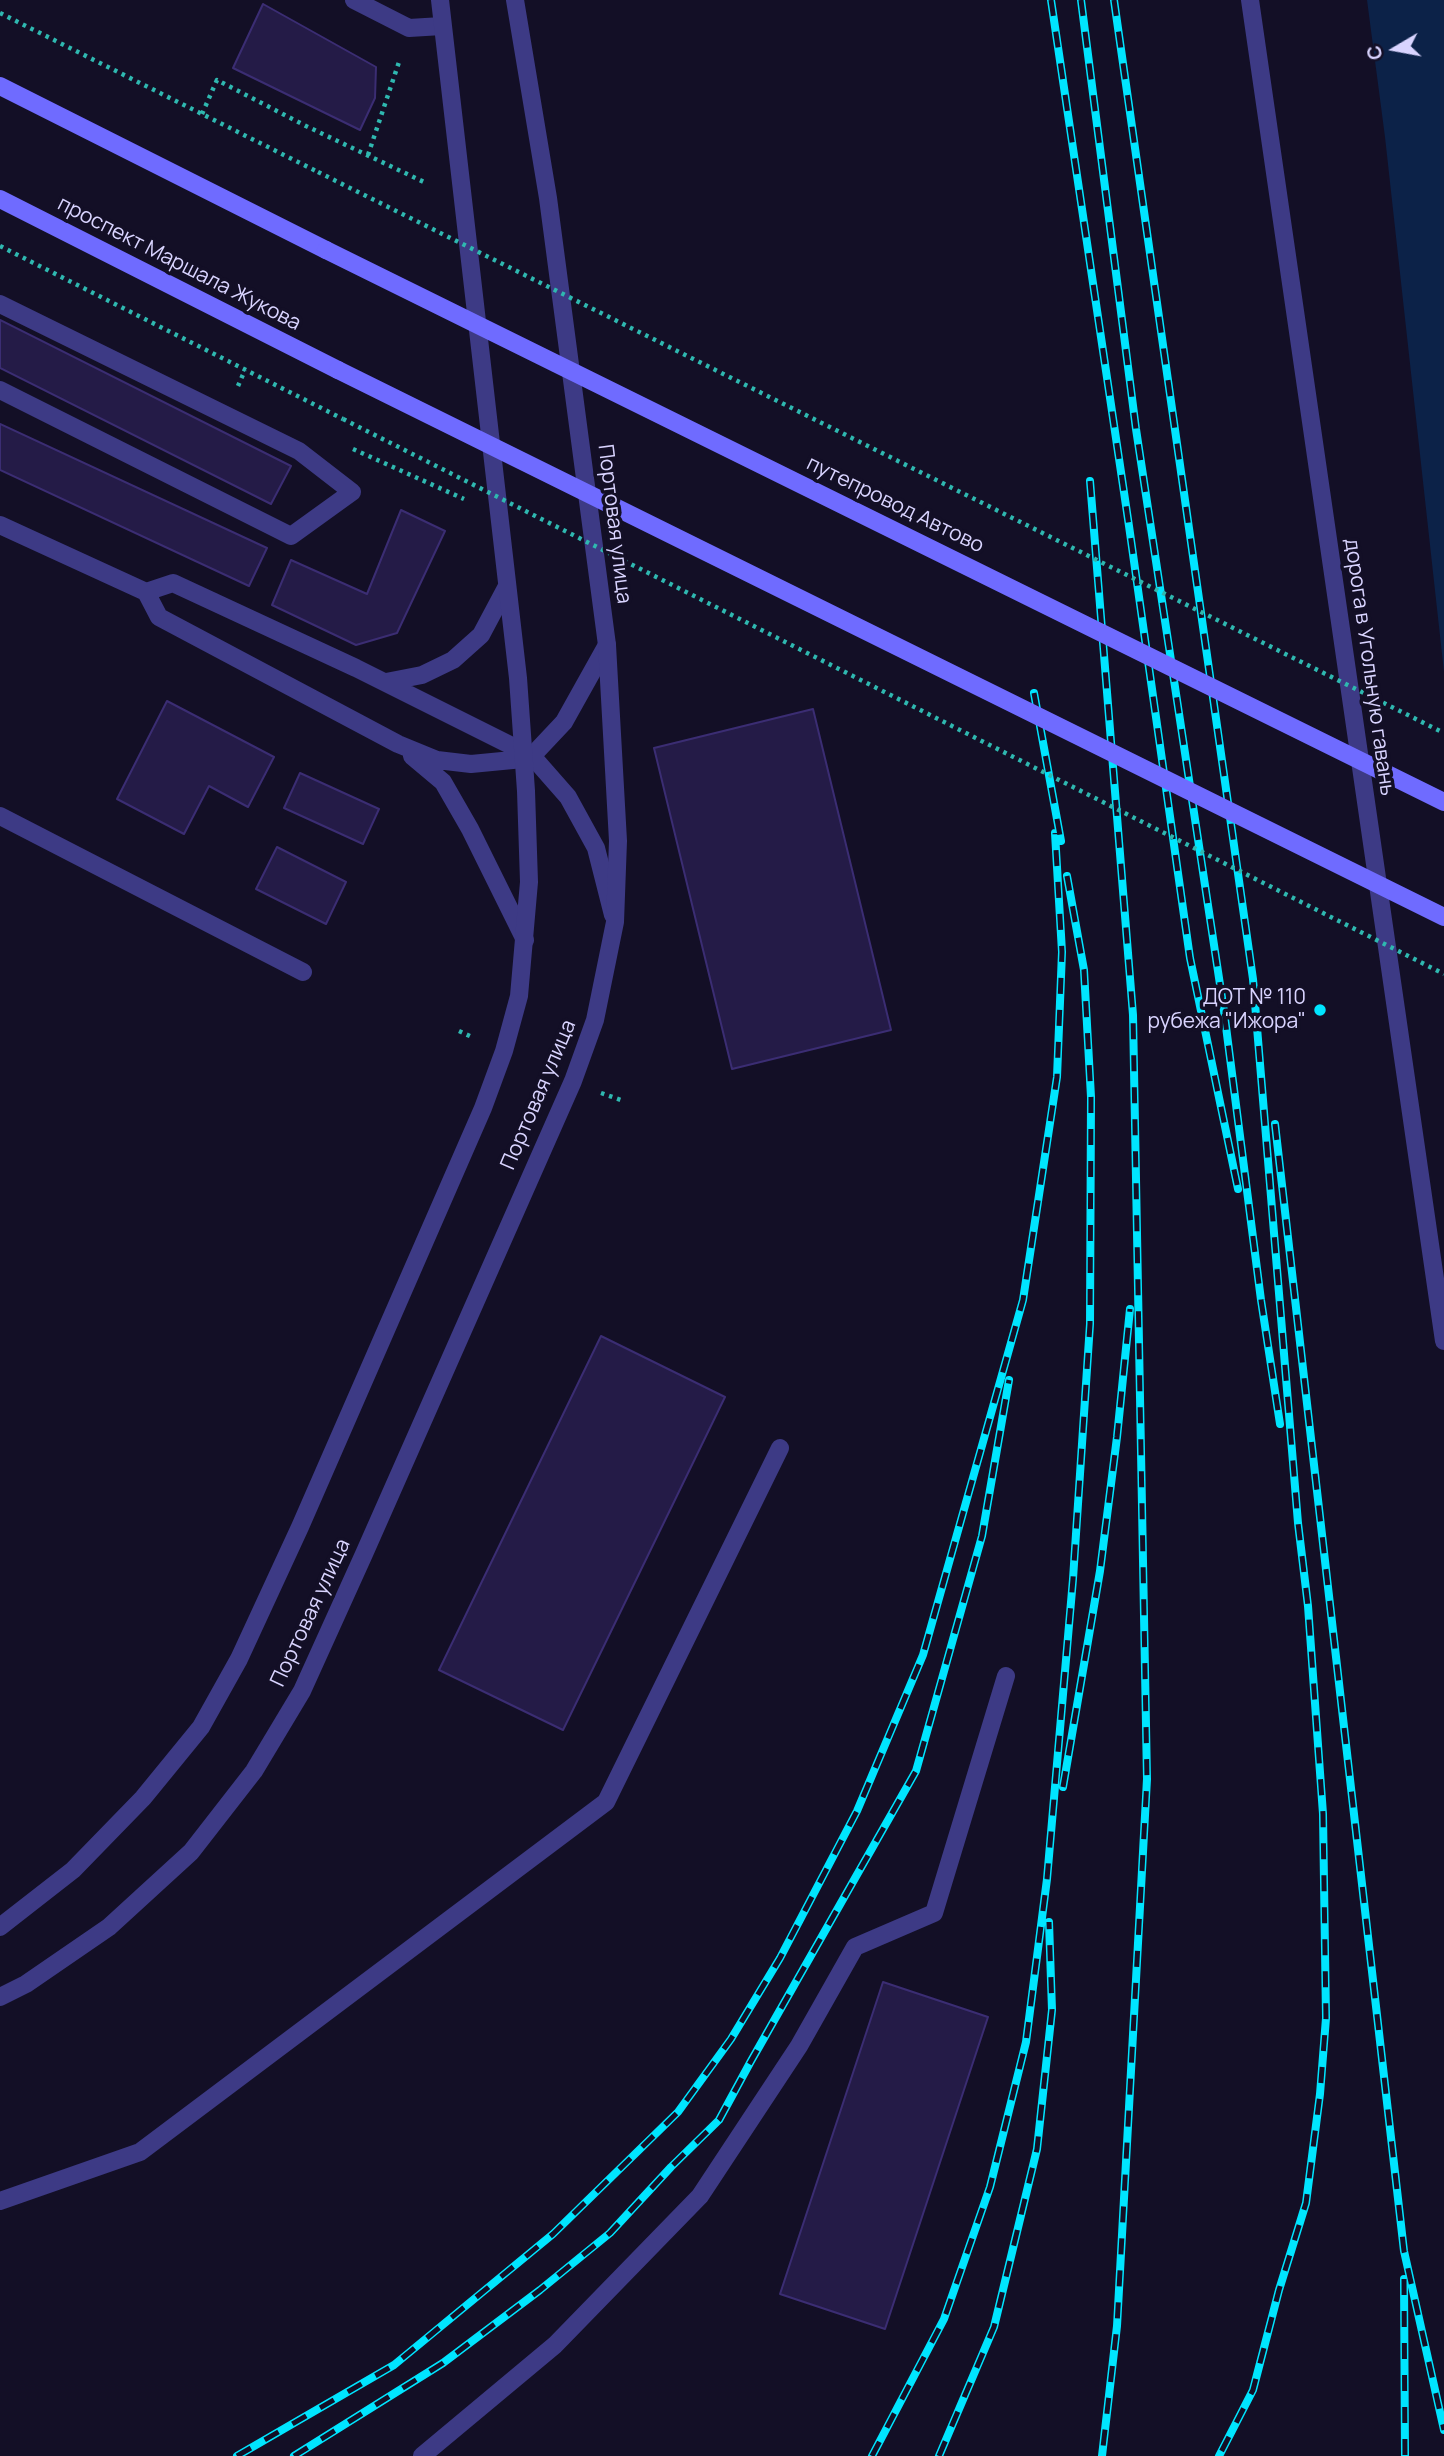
<!DOCTYPE html>
<meta charset="utf-8">
<style>
body{margin:0}
#map{position:relative;width:1444px;height:2456px;overflow:hidden;background:#130f26;font-family:Manrope,sans-serif}
canvas{display:block}
.north{position:absolute;left:1360px;top:14px;width:70px;height:70px;-webkit-text-stroke:5px #130f26;paint-order:stroke;rotate:260deg;font-size:19px;font-weight:700;line-height:28px;text-align:center;color:#d9d4ff}
.north::after{content:'';display:block;margin:auto;width:24px;height:32px;background:#d9d4ff;clip-path:polygon(50% 0,100% 100%,50% 72%,0 100%)}
</style>
<div id="map">
<canvas width="1444" height="2456"></canvas>
<div class="north">С</div>
</div>
<script>
const c = document.querySelector('canvas').getContext('2d');
c.lineJoin = 'round';
function fill(path, color) {
  c.fillStyle = color;
  c.fill(path, 'evenodd');
}
function shape(rows) {
  const path = new Path2D();
  for (const r of rows) {
    path.moveTo(r[0], r[1]);
    for (let i = 2; i < r.length; i += 2) path.lineTo(r[i], r[i + 1]);
  }
  return path;
}
function trace(path, color, width, dash) {
  c.strokeStyle = color;
  c.lineWidth = width;
  c.lineCap = dash ? 'butt' : 'round';
  c.setLineDash(dash || []);
  c.stroke(path);
}
function drawText(font, color, halo, rows, align = 'center') {
  c.font = font + ' Manrope,sans-serif';
  c.lineWidth = 7;
  c.setLineDash([]);
  c.textBaseline = 'middle';
  c.strokeStyle = halo;
  c.fillStyle = color;
  for (const [text, x, y, turn = 0] of rows) {
    c.save();
    c.translate(x, y);
    c.rotate((+turn || 0) * Math.PI / 180);
    c.textAlign = isNaN(turn) ? turn : align;
    if (halo) c.strokeText(text, 0, 0);
    c.fillText(text, 0, 0);
    c.restore();
  }
}
fill(shape([
 [1367,0,1444,0,1444,672,1385,137]
]), '#0c2248');
const building = shape([
 [263,4,376,67,375,98,360,130,233,68,263,4],
 [0,320,291,466,271,504,0,368,0,320],
 [0,424,267,548,249,586,0,470,0,424],
 [401,510,445,531,397,633,356,645,272,605,291,560,367,594,401,510],
 [167,701,274,757,248,807,209,786,184,834,117,799,167,701],
 [813,709,891,1030,732,1069,654,748,813,709],
 [300,773,379,809,363,844,284,808,300,773],
 [277,847,346,882,326,924,256,889,277,847],
 [601,1336,725,1397,563,1730,439,1670,601,1336],
 [883,1982,988,2017,885,2329,780,2294,883,1982]
]);
fill(building, '#241b47');
trace(building, '#3b2d73', 2);
trace(shape([
 [0,13,318,172],
 [202,114,217,80,306,126,426,183],
 [368,155,400,59],
 [0,246,343,419],
 [238,386,245,370],
 [353,449,464,499],
 [459,1031,474,1038],
 [601,1093,621,1100]
]), '#2fb8b0', 4.5, [3.5, 5]);
trace(shape([
 [354,0,409,28,442,26],
 [0,304,299,451,352,492,291,536,0,390],
 [0,816,303,972],
 [0,2201,140,2152,606,1802,780,1448],
 [422,2456,555,2345,700,2196,799,2046,855,1947,934,1913,1006,1676]
]), '#3d3a85', 18);
trace(shape([
 [1250,0,1444,1341],
 [0,525,146,592,159,617,398,744,437,760,471,764,523,759,532,756,564,722,607,645],
 [146,592,173,583,356,668,532,756,568,797,596,848,613,915],
 [386,682,422,675,453,660,481,635,506,588],
 [412,756,443,782,470,829,525,940]
]), '#3d3a85', 18);
trace(shape([
 [0,1927,73,1870,143,1798,201,1727,239,1659,300,1527,483,1108,504,1051,519,996,529,882,526,791,518,678,440,0],
 [0,1997,26,1984,109,1927,191,1852,254,1771,302,1691,364,1554,573,1081,595,1020,615,922,618,841,607,645,548,198,515,0]
]), '#3d3a85', 18);
trace(shape([
 [0,86,326,250],
 [0,199,338,370]
]), '#6f6bff', 18);
const rail = shape([
 [1051,0,1129,526,1190,958,1238,1189],
 [1081,0,1136,429,1224,1011,1261,1300,1280,1424],
 [1114,0,1253,979,1298,1523,1308,1606,1323,1814,1326,2018,1320,2094,1306,2203,1279,2290,1253,2390,1219,2456],
 [1090,481,1133,1015,1147,1779,1117,2326,1102,2456],
 [1034,693,1061,841],
 [1275,1124,1404,2251,1444,2430],
 [1063,1787,1100,1571,1117,1437,1130,1309],
 [1404,2279,1405,2456],
 [237,2456,394,2365,553,2234,678,2112,731,2039,780,1958,857,1811,923,1655,1023,1300,1057,1077,1062,952,1055,833],
 [294,2456,443,2363,540,2290,610,2233,671,2167,719,2120,751,2061,916,1771,982,1536,1009,1380],
 [872,2456,944,2319,990,2187,1026,2042,1047,1879,1073,1579,1090,1324,1091,1097,1084,970,1067,876],
 [939,2456,994,2327,1037,2149,1052,2010,1049,1922]
]);
trace(rail, '#00e5ff', 8);
trace(rail, '#130f26', 5, [16]);
trace(shape([
 [318,172,1444,733],
 [343,419,1444,974]
]), '#2fb8b0', 4.5, [3.5, 5]);
trace(shape([
 [326,250,1444,802],
 [338,370,1444,917]
]), '#6f6bff', 18);
for (const [x, y, r, color] of [
 [1320,1010,7,"#00e5ff"]
]) {
  const dot = new Path2D();
  dot.arc(x, y, r, 0, 2 * Math.PI);
  c.fillStyle = color;
  c.fill(dot);
  trace(dot, '#130f26', 2.5);
}
drawText('21px', '#d9d4ff', '#130f26', [
 ["проспект Маршала Жукова",179,264,27],
 ["путепровод Автово",895,505,26],
 ["Портовая улица",614,524,83],
 ["дорога в Угольную гавань",1369,667,82],
 ["Портовая улица",539,1095,-67],
 ["Портовая улица",311,1613,-65]
]);
drawText('21px', '#d9d4ff', '#130f26', [
 ["ДОТ № 110",1306,998],
 ["рубежа \"Ижора\"",1306,1022]
], 'right');
</script>
